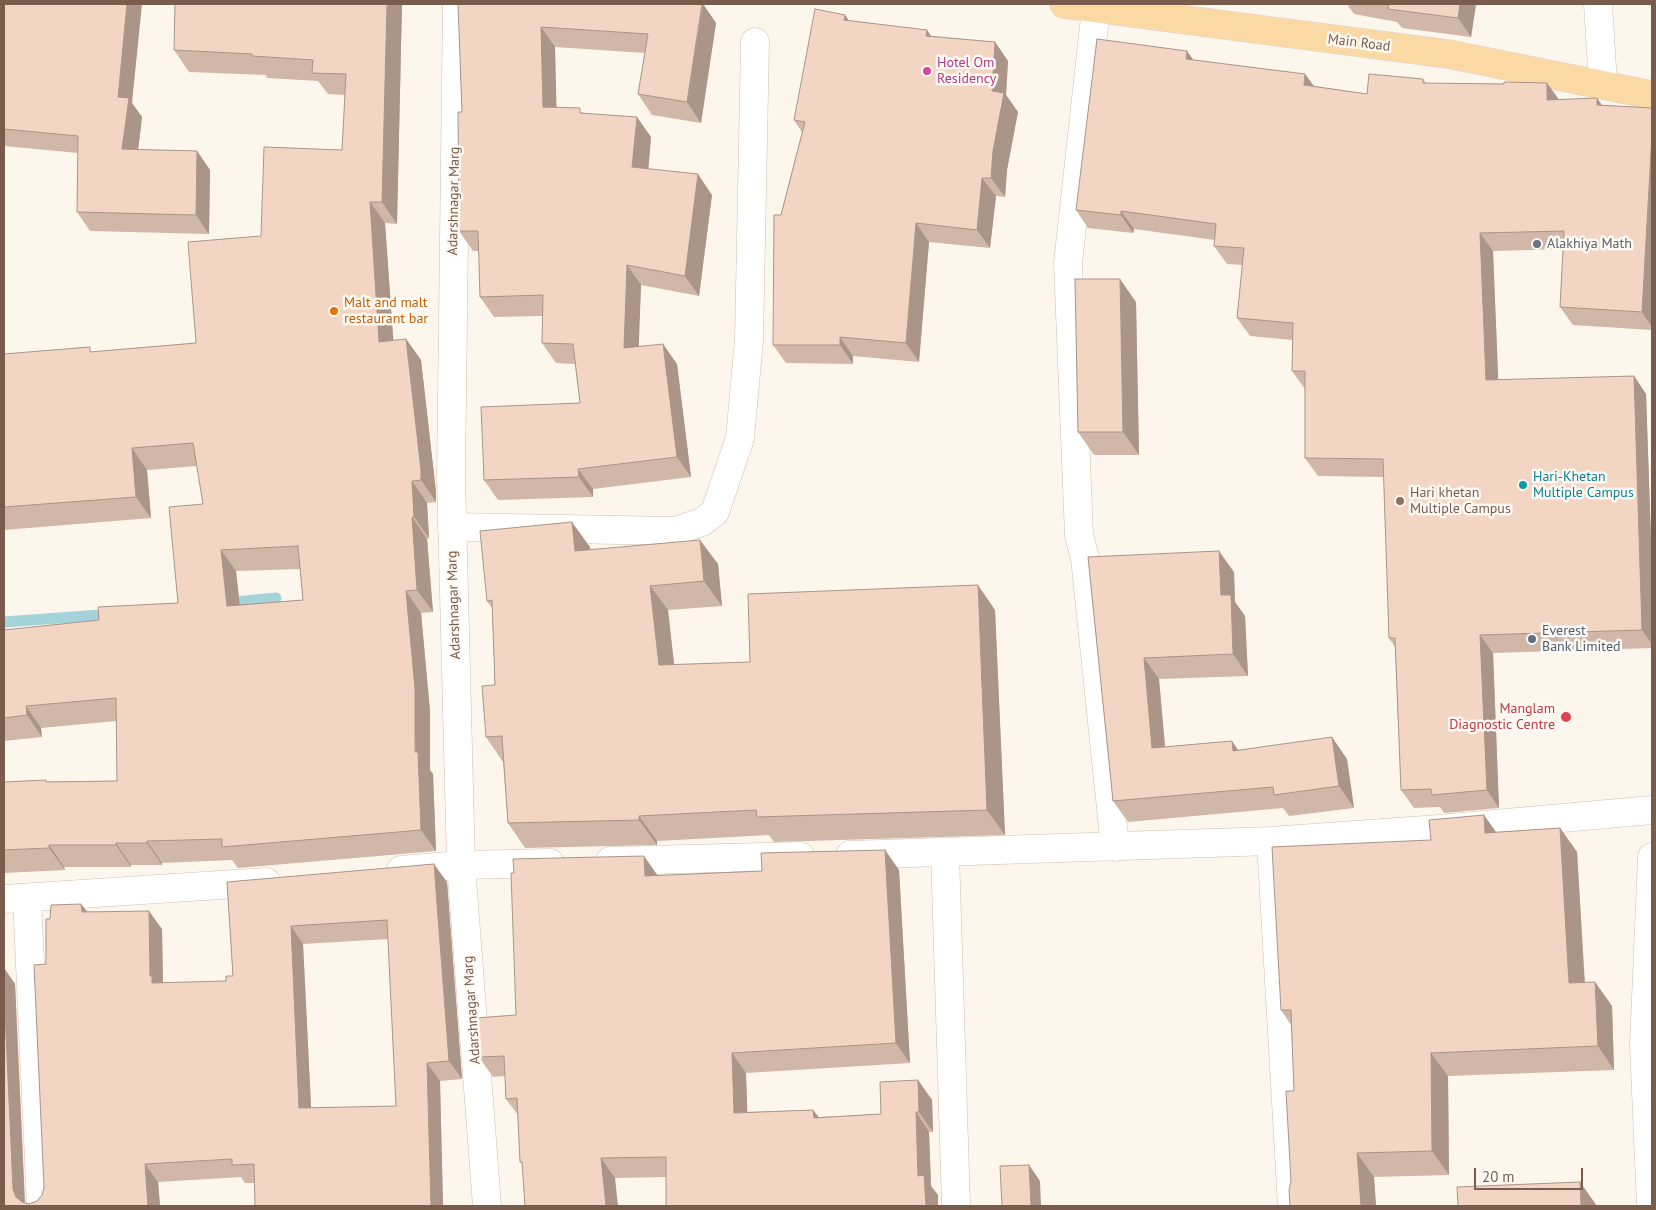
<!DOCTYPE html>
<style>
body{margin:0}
#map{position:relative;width:1656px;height:1210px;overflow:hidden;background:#fdf6ec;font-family:"PT Sans",sans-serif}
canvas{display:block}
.frame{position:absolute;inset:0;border:5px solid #7a5c4d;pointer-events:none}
.scale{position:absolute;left:1474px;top:1168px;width:109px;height:22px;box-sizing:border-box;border:2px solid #7a5c4d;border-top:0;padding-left:6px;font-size:15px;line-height:18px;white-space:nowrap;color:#7a5c4d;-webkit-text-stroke:4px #fffaf3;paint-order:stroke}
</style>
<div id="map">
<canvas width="1656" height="1210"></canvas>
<div class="frame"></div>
<div class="scale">20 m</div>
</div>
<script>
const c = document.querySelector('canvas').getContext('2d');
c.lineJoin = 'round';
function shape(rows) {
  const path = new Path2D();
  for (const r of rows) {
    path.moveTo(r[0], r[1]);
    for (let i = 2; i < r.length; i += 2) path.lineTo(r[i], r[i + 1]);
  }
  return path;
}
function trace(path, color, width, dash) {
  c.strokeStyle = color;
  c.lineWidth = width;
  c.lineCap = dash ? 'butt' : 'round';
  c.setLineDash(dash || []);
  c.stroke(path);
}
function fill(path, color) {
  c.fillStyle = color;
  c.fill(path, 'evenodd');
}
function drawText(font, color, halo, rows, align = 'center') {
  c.font = font + ' "PT Sans",sans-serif';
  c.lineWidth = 5;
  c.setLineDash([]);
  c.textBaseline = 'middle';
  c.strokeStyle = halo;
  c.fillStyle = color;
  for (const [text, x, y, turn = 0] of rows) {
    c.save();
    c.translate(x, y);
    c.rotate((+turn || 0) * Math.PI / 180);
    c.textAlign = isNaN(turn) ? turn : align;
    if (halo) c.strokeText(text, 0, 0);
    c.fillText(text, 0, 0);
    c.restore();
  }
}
trace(shape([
 [225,603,276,598],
 [4,622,114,614]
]), '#a5d3da', 11);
const minor = shape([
 [1598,4,1603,84],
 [1096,8,1068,263,1079,535,1085,558,1115,847],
 [452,527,675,531,702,522,715,512,740,438,749,340,755,42],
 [1271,841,1292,1206],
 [945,853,956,1206],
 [850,855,1271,841,1439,829,1652,810],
 [610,861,800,856],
 [401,870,461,865,550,863],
 [4,899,266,882],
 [27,899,41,1206],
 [1651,1206,1644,1045,1652,857]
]);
const tertiary = shape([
 [457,4,451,476,461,865,487,1206]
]);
const primary = shape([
 [1064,4,1448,54,1652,95]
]);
trace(minor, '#d1beb0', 29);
trace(tertiary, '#d1beb0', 29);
trace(primary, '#dad1cd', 29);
trace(minor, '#fff', 28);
trace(tertiary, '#fff', 28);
trace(primary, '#fbd9a5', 28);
fill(shape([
 [4,4,132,103,142,117,138,150,197,151,210,170,209,234,90,231,77,212,78,153,4,146],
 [402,4,397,224,385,223,393,340,406,339,421,360,436,492,436,502,427,503,429,538,427,539,433,612,421,613,430,711,430,770,433,774,436,851,238,868,232,860,162,863,162,865,131,865,131,867,64,867,65,870,4,873,4,782,117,781,116,721,41,728,42,737,4,741,4,630,99,620,178,603,203,504,197,466,147,470,151,518,4,530,4,354,93,352,196,343,261,236,342,150,345,95,328,94,318,81,267,78,266,75,189,72,174,50],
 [300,569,303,600,240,605,236,571],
 [458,4,703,4,716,23,701,123,652,115,638,94,645,53,555,47,556,107,584,113,651,137,648,168,712,195,699,296,641,285,638,347,677,364,691,477,593,489,593,497,498,500,484,480,580,403,575,364,556,363,542,343,543,316,494,317,480,297,479,251,473,251,459,231,462,112],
 [1347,4,1476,4,1471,37,1402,28,1397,22,1354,14],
 [845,15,849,21,931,36,995,42,1008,61,1006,95,1018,112,1007,170,1005,197,996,196,990,248,929,242,919,362,853,356,853,364,786,363,773,345,781,215,802,132,794,120],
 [1194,60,1305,74,1314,86,1367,94,1423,79,1426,83,1602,105,1652,108,1652,330,1573,325,1560,307,1563,249,1493,251,1498,380,1634,376,1646,394,1652,569,1652,648,1493,653,1499,808,1444,813,1440,807,1414,808,1401,790,1395,647,1389,638,1384,477,1318,476,1305,458,1305,389,1292,371,1293,340,1250,336,1237,318,1243,265,1227,264,1214,246,1215,240,1134,229,1133,233,1088,228,1076,210],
 [1136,302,1139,455,1094,455,1078,432],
 [590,547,590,549,718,564,722,606,668,610,674,665,750,662,995,610,1005,835,774,842,769,835,657,841,657,845,525,848,508,823,503,762,486,737,495,685,492,608,487,601],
 [1088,557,1234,572,1235,602,1245,616,1248,676,1159,679,1165,747,1239,750,1347,759,1354,808,1289,816,1283,808,1128,822,1113,801],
 [1560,828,1577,852,1585,983,1595,982,1612,1006,1614,1070,1448,1076,1449,1175,1374,1177,1376,1206,1290,1206,1294,1091,1291,1025,1281,1010,1431,840,1496,832],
 [885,850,899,870,910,1063,746,1073,747,1112,813,1110,819,1117,881,1114,918,1080,932,1100,933,1132,929,1132,931,1186,938,1195,938,1206,666,1206,666,1177,615,1178,522,1164,520,1162,518,1115,506,1099,505,1076,493,1077,479,1057,516,1015,658,876,762,871],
 [227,882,447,882,462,1079,440,1081,443,1206,255,1206,254,1183,245,1183,241,1177,158,1182,160,1206,4,1206,4,966,4,968,15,984,25,1203,29,1204,37,1201,42,1195,44,1187,46,964,81,904,87,911,162,929,163,983,226,981,233,976],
 [388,939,396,1106,311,1108,303,944]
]), '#d1b7a8');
fill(shape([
 [127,4,142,4,132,103,142,117,136,168,122,149,118,97],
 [387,4,402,4,397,224,382,202],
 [703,4,716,23,701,123,687,102],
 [1460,4,1476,4,1471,37,1458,18],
 [845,15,858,34,844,20],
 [541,27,555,47,557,127,543,107],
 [927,30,940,49,926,36],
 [995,42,1008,61,1006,95,1018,112,1007,170,1005,197,991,178,992,91],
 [1187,51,1200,69,1186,59],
 [1305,74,1318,92,1304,85],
 [1547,83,1560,101,1547,100],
 [1597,98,1610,116,1597,105],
 [637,117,651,137,647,187,632,167],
 [1652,134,1652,327,1642,312],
 [197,151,210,170,209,234,196,215],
 [698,174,712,195,699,296,685,276],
 [982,178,996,196,990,248,977,230],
 [370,202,385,223,395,363,379,342],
 [1121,211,1134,229,1133,233,1121,215],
 [916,223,929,242,919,362,906,343],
 [1480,233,1493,251,1499,398,1486,380],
 [627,265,641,285,638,368,624,348],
 [1120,279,1136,302,1139,455,1123,432],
 [840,337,853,356,853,364,840,345],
 [406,339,421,360,436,492,436,502,421,480],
 [663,344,677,364,691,477,677,457],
 [1634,376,1646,394,1652,569,1652,644,1642,630],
 [132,448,147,470,151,518,136,497],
 [578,469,593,489,593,497,579,477],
 [412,481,427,503,429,538,414,517],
 [412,517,427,539,433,612,417,590],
 [572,522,590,547,593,575,575,551],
 [700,540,718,564,722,606,704,581],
 [221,550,236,571,242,628,227,606],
 [1219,551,1234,572,1235,602,1245,616,1248,676,1233,654,1221,595],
 [978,585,995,610,1005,835,987,810],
 [650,586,668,610,677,690,659,665],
 [406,591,421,613,430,711,430,770,433,774,436,851,421,830],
 [1480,635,1493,653,1499,808,1487,790],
 [1144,658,1159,679,1167,769,1152,748],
 [26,706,41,728,42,737,27,715],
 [1332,737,1347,759,1354,808,1339,786],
 [1232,741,1247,763,1233,751],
 [1484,815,1501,839,1485,833],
 [639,816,657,841,657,845,639,820],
 [1560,828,1577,852,1586,1007,1569,983],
 [147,841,162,863,162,865,147,843],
 [116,843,131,865,131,867,116,845],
 [49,845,64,867,65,870,49,848],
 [885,850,899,870,910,1063,896,1043],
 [644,856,658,876,645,876],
 [434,864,447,882,462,1079,449,1061],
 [81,904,94,922,82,912],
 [149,911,162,929,163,991,152,983,150,976],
 [291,926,303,944,312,1126,299,1108],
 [4,966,4,968,15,984,25,1206,16,1197,13,1189,4,990],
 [1595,982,1612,1006,1614,1070,1598,1046],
 [732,1053,746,1073,748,1132,734,1113],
 [1431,1053,1448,1076,1449,1175,1432,1151],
 [427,1063,440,1081,443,1206,431,1206],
 [918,1080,932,1100,933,1132,919,1112],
 [813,1110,827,1129,814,1118],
 [916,1112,929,1132,931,1186,938,1195,938,1206,926,1206,918,1176],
 [1357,1153,1374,1177,1376,1206,1361,1206],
 [601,1158,615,1178,618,1206,606,1206],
 [145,1164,158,1182,160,1206,148,1206],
 [1029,1165,1040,1181,1041,1206,1031,1206],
 [1580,1182,1597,1206,1581,1206]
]), '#aa9588');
const building = shape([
 [4,4,127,4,118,97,129,98,122,149,197,151,196,215,77,212,78,136,4,129,4,4],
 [175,4,387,4,382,202,370,202,379,342,406,339,421,470,421,480,412,481,414,517,412,517,417,590,406,591,415,689,415,752,418,752,421,830,222,847,222,839,147,841,147,843,116,843,116,845,49,845,49,848,4,850,4,782,46,780,46,782,117,781,116,698,26,706,27,715,4,718,4,630,99,620,98,607,178,603,169,507,203,504,193,443,132,448,136,497,4,507,4,354,90,347,90,352,196,343,188,242,261,236,264,147,342,150,346,74,312,73,313,60,252,56,252,54,174,50,175,4],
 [298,546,303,600,227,606,221,550,298,546],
 [458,4,702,4,687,102,638,94,648,34,541,27,543,107,580,108,580,113,637,117,632,167,698,174,685,276,627,265,624,348,663,344,677,457,578,469,579,477,484,480,481,407,580,403,573,344,542,343,543,295,480,297,478,231,459,231,458,112,462,112,458,4],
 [1388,4,1460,4,1458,18,1388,9,1389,4,1388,4],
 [815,9,845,15,844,20,927,30,926,36,995,42,992,91,1004,93,993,151,991,178,982,178,977,230,916,223,906,343,840,337,840,345,773,345,774,215,781,215,805,122,794,120,815,9],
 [1097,39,1187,51,1186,59,1305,74,1304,85,1367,94,1369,74,1423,79,1423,83,1504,84,1504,82,1547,83,1547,100,1597,98,1597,105,1652,108,1652,134,1642,312,1560,307,1564,231,1480,233,1486,380,1634,376,1642,630,1480,635,1487,790,1432,795,1431,789,1401,790,1395,638,1389,638,1383,459,1305,458,1305,371,1292,371,1293,323,1237,318,1244,248,1214,246,1216,224,1121,211,1121,215,1076,210,1097,39],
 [1075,279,1120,279,1123,432,1078,432,1075,279],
 [572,522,575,551,700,540,704,581,650,586,659,665,750,662,748,594,978,585,987,810,757,817,756,810,639,816,639,820,508,823,502,736,486,737,482,686,495,685,492,600,487,601,480,531,572,522],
 [1219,551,1221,595,1231,595,1233,654,1144,658,1152,748,1232,741,1233,751,1332,737,1339,786,1274,795,1273,787,1113,801,1088,557,1219,551],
 [1484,815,1485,833,1560,828,1569,983,1595,982,1598,1046,1431,1053,1432,1151,1357,1153,1361,1206,1290,1206,1289,1190,1291,1181,1286,1091,1294,1091,1291,1010,1281,1010,1272,847,1431,840,1429,820,1484,815],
 [885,850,896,1043,732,1053,734,1113,813,1110,814,1118,881,1114,880,1082,918,1080,919,1112,916,1112,918,1176,924,1175,926,1206,666,1206,666,1157,601,1158,606,1206,525,1206,522,1162,520,1162,517,1098,506,1099,504,1056,479,1057,476,1018,516,1015,511,873,514,873,513,859,644,856,645,876,762,871,761,853,885,850],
 [434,864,449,1061,427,1063,431,1206,255,1206,254,1164,232,1165,232,1159,145,1164,148,1206,4,1206,4,990,13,1189,16,1197,22,1202,29,1204,37,1201,42,1195,44,1187,34,965,46,964,46,919,50,919,51,905,81,904,82,912,149,911,150,976,152,976,152,983,226,981,226,976,233,976,227,882,434,864],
 [387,920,396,1106,299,1108,291,926,387,920],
 [1029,1165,1031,1206,1002,1206,1000,1166,1029,1165],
 [1580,1182,1581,1206,1458,1206,1457,1187,1580,1182]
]);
fill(building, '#f3d5c3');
trace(building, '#aa9588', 1);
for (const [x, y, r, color] of [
 [927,71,5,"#d1479c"],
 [1537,244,5,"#6b7280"],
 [334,311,5,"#e8710a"],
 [1523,485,5,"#0f9aa8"],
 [1400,501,5,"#8d6e63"],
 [1532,639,5,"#5c6f8a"],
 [1566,717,6,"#e0444e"]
]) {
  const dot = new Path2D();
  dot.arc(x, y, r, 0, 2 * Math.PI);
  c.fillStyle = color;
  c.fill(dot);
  trace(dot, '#fffaf3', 2);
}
drawText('14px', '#7a5c4d', '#fffaf3', [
 ["Main Road",1359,43,7],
 ["Adarshnagar Marg",454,201,-89],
 ["Adarshnagar Marg",454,605,-92],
 ["Adarshnagar Marg",472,1010,-94]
]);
drawText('14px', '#b23c85', '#fffaf3', [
 ["Hotel Om",937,63],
 ["Residency",937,79]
], 'left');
drawText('14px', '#5b616d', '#fffaf3', [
 ["Alakhiya Math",1547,244]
], 'left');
drawText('14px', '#c56008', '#fffaf3', [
 ["Malt and malt",344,303],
 ["restaurant bar",344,319]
], 'left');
drawText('14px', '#0d838f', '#fffaf3', [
 ["Hari-Khetan",1533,477],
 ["Multiple Campus",1533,493]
], 'left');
drawText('14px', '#785e54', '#fffaf3', [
 ["Hari khetan",1410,493],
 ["Multiple Campus",1410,509]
], 'left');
drawText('14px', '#4e5e75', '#fffaf3', [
 ["Everest",1542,631],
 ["Bank Limited",1542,647]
], 'left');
drawText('14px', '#be3a42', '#fffaf3', [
 ["Manglam",1555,709],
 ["Diagnostic Centre",1555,725]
], 'right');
</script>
